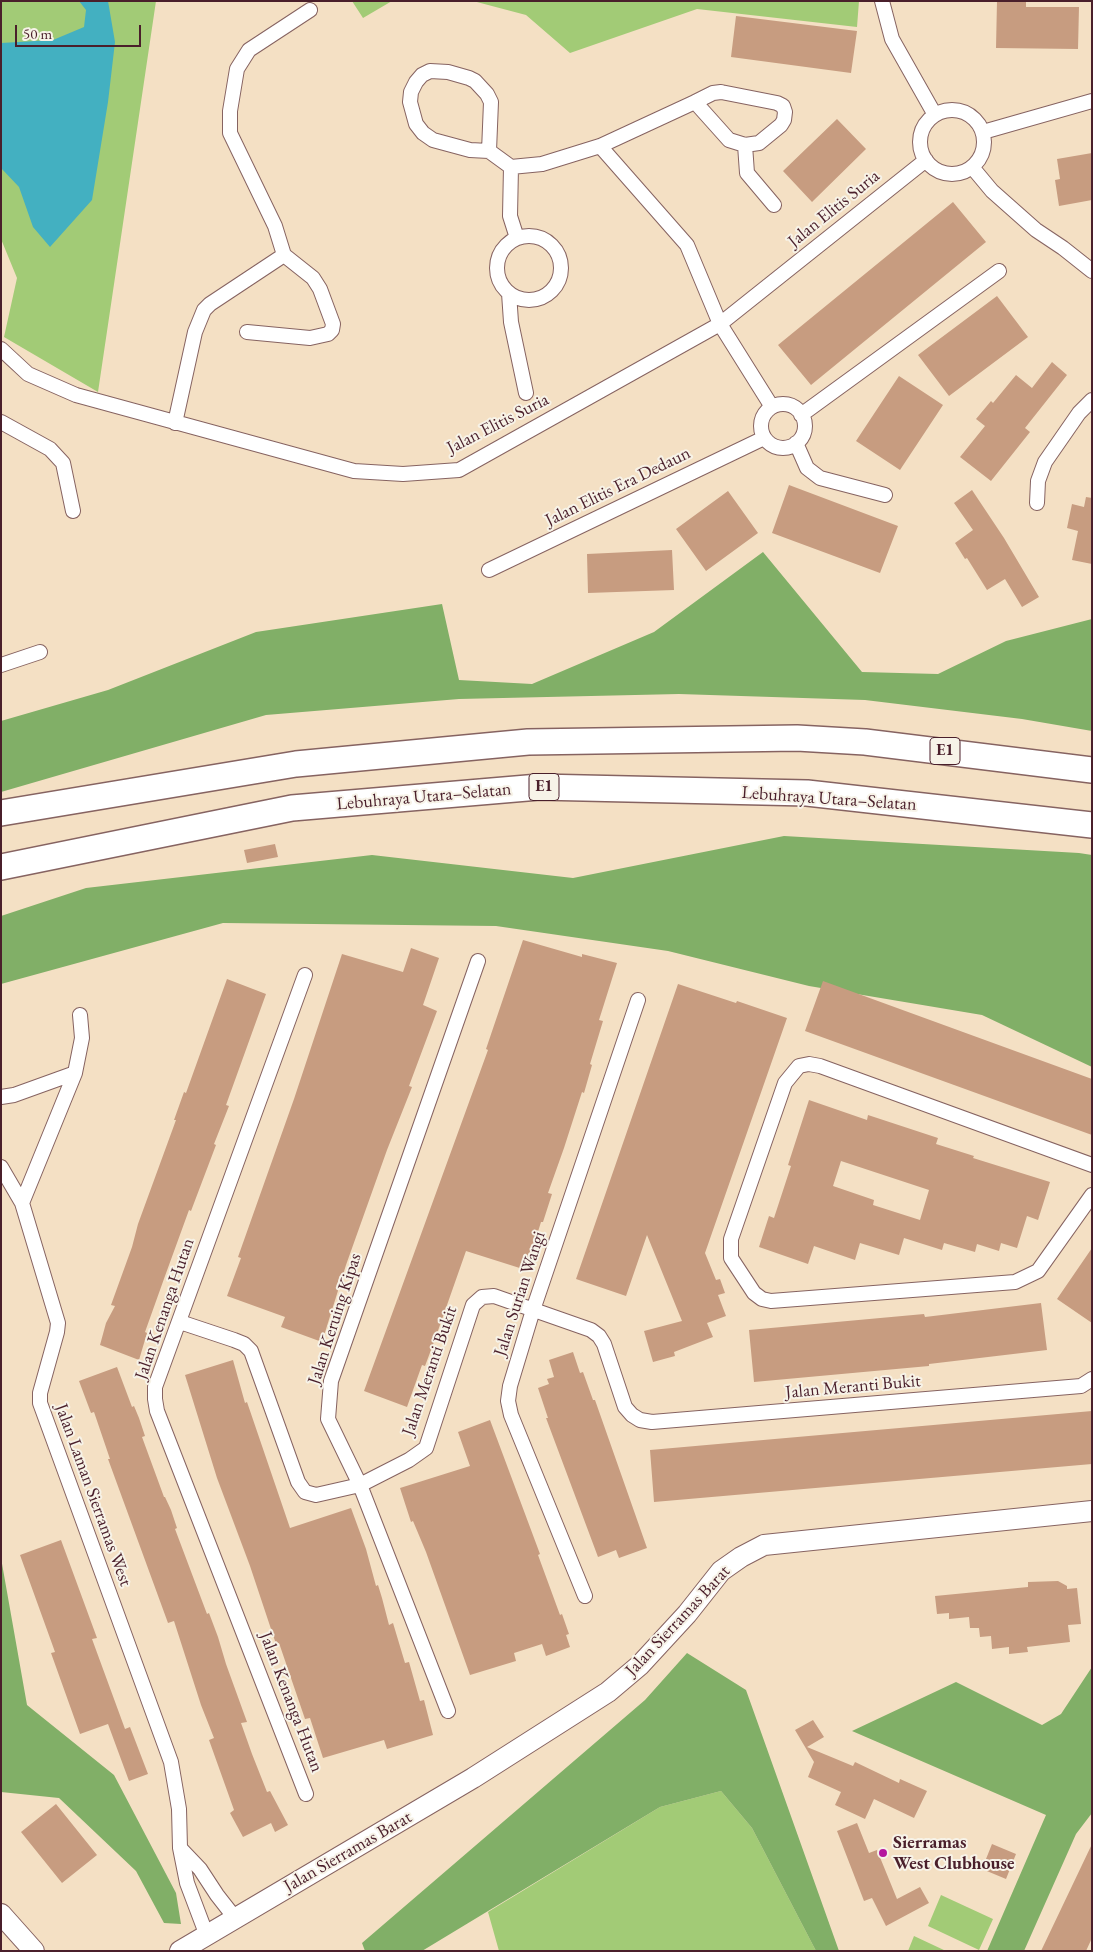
<!DOCTYPE html>
<meta charset="utf-8">
<style>
body{margin:0}
#map{position:relative;width:1093px;height:1952px;overflow:hidden;background:#f4e0c4;font-family:"EB Garamond",serif}
canvas{display:block}
.frame{position:absolute;inset:0;border:2px solid #4a1f2b;pointer-events:none}
.scale{position:absolute;left:15px;top:25px;width:126px;height:22px;box-sizing:border-box;border:2px solid #4a1f2b;border-top:0;padding-left:6px;font-size:15px;line-height:18px;white-space:nowrap;color:#4a1f2b;-webkit-text-stroke:4px #f7f3e8;paint-order:stroke}
</style>
<div id="map">
<canvas width="1093" height="1952"></canvas>
<div class="frame"></div>
<div class="scale">50 m</div>
</div>
<script>
const c = document.querySelector('canvas').getContext('2d');
c.lineJoin = 'round';
function fill(path, color) {
  c.fillStyle = color;
  c.fill(path, 'evenodd');
}
function shape(rows) {
  const path = new Path2D();
  for (const r of rows) {
    if (r.length === 3) {
      path.moveTo(r[0] + r[2], r[1]);
      path.arc(r[0], r[1], r[2], 0, 2 * Math.PI);
      continue;
    }
    path.moveTo(r[0], r[1]);
    for (let i = 2; i < r.length; i += 2) path.lineTo(r[i], r[i + 1]);
  }
  return path;
}
function trace(path, color, width, dash) {
  c.strokeStyle = color;
  c.lineWidth = width;
  c.lineCap = dash ? 'butt' : 'round';
  c.setLineDash(dash || []);
  c.stroke(path);
}
function drawText(font, color, halo, rows, align = 'center') {
  c.font = font + ' "EB Garamond",serif';
  c.lineWidth = 4;
  c.setLineDash([]);
  c.textBaseline = 'middle';
  c.strokeStyle = halo;
  c.fillStyle = color;
  for (const [text, x, y, turn = 0] of rows) {
    c.save();
    c.translate(x, y);
    c.rotate((+turn || 0) * Math.PI / 180);
    c.textAlign = isNaN(turn) ? turn : align;
    if (halo) c.strokeText(text, 0, 0);
    c.fillText(text, 0, 0);
    c.restore();
  }
}
fill(shape([
 [1,1,156,1,98,392,4,337,17,278,1,239],
 [352,1,392,1,363,18],
 [473,1,859,1,857,27,697,9,570,53,526,15],
 [721,1791,752,1828,816,1951,499,1951,488,1912,660,1807],
 [941,1895,993,1919,979,1950,928,1926],
 [914,1936,946,1951,908,1951]
]), '#a2cb76');
fill(shape([
 [763,552,862,672,938,674,1006,641,1092,619,1092,731,1022,719,865,700,679,694,459,699,266,715,1,792,1,721,108,690,256,632,442,604,459,680,532,684,654,632],
 [784,836,1079,853,1092,855,1092,1067,982,1015,809,986,668,951,496,926,223,923,1,984,1,916,86,888,372,855,573,878],
 [1,1558,27,1705,114,1775,176,1893,181,1924,164,1923,136,1871,59,1798,1,1792],
 [687,1653,746,1690,839,1951,816,1951,752,1828,721,1791,660,1807,422,1951,365,1951,362,1943,645,1700],
 [1092,1667,1092,1813,1076,1834,1024,1951,987,1951,1046,1815,852,1731,956,1682,1042,1725,1061,1714]
]), '#81af67');
fill(shape([
 [79,1,108,1,115,42,108,102,92,200,50,247,33,227,19,187,1,168,1,43,53,40,84,27,86,10]
]), '#43b0c1');
fill(shape([
 [997,1,1026,1,1026,7,1079,7,1078,49,996,48],
 [736,16,857,31,851,73,731,57],
 [837,119,866,149,812,202,783,171],
 [1092,153,1092,200,1059,206,1055,180,1060,179,1057,159],
 [953,202,986,242,811,385,778,345],
 [997,296,1028,337,949,396,918,355],
 [1052,362,1067,375,1025,428,1030,432,991,481,960,457,985,426,976,419,991,401,993,403,1016,375,1032,388],
 [899,376,943,405,900,470,856,441],
 [789,485,898,526,880,573,772,533],
 [972,490,1004,538,1039,597,1022,607,1005,579,987,590,967,558,965,559,955,543,973,530,954,503],
 [728,491,758,533,706,571,676,529],
 [1086,497,1092,498,1092,564,1072,560,1078,531,1067,528,1072,504,1084,507],
 [672,550,674,590,588,593,587,554],
 [275,844,278,857,247,863,244,850],
 [523,940,582,957,582,954,617,963,599,1020,603,1021,590,1064,592,1065,584,1093,582,1092,564,1148,548,1193,552,1194,543,1222,541,1222,526,1270,466,1251,434,1342,425,1366,422,1365,407,1407,364,1391,488,1050,486,1049],
 [411,948,439,958,423,1005,437,1011,409,1086,412,1087,387,1150,346,1265,322,1342,281,1327,285,1317,227,1296,241,1258,238,1257,294,1099,342,954,403,972],
 [227,979,266,994,226,1105,229,1106,214,1144,216,1145,191,1211,189,1210,165,1276,145,1332,147,1333,139,1360,100,1345,106,1323,115,1306,111,1305,132,1247,138,1224,176,1120,174,1120,184,1092,186,1093],
 [823,981,1092,1079,1092,1135,805,1031],
 [678,984,736,1003,737,1001,787,1018,705,1253,716,1280,720,1279,725,1293,718,1295,726,1316,707,1323,713,1337,674,1352,675,1356,653,1362,644,1331,682,1321,647,1235,626,1296,576,1279],
 [809,1100,867,1120,868,1115,938,1138,936,1144,974,1156,973,1158,1050,1182,1038,1220,1027,1216,1017,1248,1001,1243,999,1251,977,1244,975,1252,944,1243,942,1250,904,1238,899,1255,860,1243,855,1260,814,1246,808,1264,759,1247,769,1216,774,1218,791,1166,788,1165],
 [841,1161,929,1190,920,1220,873,1205,874,1200,833,1186],
 [1092,1248,1092,1323,1057,1299],
 [1041,1303,1047,1350,929,1364,929,1366,754,1382,749,1330,924,1314,925,1317],
 [573,1352,580,1373,583,1372,593,1400,595,1400,647,1548,619,1558,616,1550,598,1557,546,1418,548,1418,538,1388,549,1384,547,1379,554,1377,549,1360],
 [233,1360,245,1403,247,1402,290,1528,351,1508,366,1549,376,1586,378,1585,382,1598,389,1625,393,1623,405,1663,409,1662,420,1701,424,1700,433,1735,387,1749,384,1740,323,1758,310,1718,305,1719,279,1643,276,1644,250,1566,217,1478,185,1375],
 [117,1367,132,1407,134,1406,139,1418,145,1436,142,1437,164,1497,165,1497,171,1510,177,1528,175,1529,207,1614,209,1613,218,1637,226,1664,247,1722,241,1723,252,1754,267,1792,270,1791,288,1825,275,1832,271,1823,243,1837,230,1813,234,1810,209,1740,214,1738,201,1705,174,1621,168,1623,108,1459,110,1459,94,1412,91,1413,79,1381],
 [1092,1411,1092,1464,654,1502,650,1450],
 [490,1420,540,1554,538,1555,560,1615,562,1614,569,1634,566,1635,570,1647,546,1656,542,1644,514,1653,516,1661,470,1675,426,1552,413,1521,411,1522,400,1488,470,1466,458,1432],
 [61,1540,97,1638,92,1639,125,1729,130,1727,148,1774,129,1781,108,1724,80,1734,51,1653,55,1652,20,1555],
 [1058,1581,1067,1586,1067,1589,1077,1588,1081,1624,1068,1625,1070,1642,1027,1647,1028,1652,1009,1654,1009,1647,992,1649,991,1636,980,1637,979,1628,970,1628,969,1617,949,1619,949,1613,937,1614,935,1596,1028,1587,1028,1582],
 [813,1720,824,1737,807,1747,853,1766,855,1762,899,1783,900,1779,927,1791,914,1818,874,1799,865,1819,835,1805,841,1792,808,1777,814,1762,795,1730],
 [56,1804,97,1855,62,1883,21,1832],
 [857,1823,869,1853,877,1850,897,1899,920,1887,929,1903,886,1926,872,1898,864,1901,837,1831],
 [992,1844,1016,1854,1006,1879,982,1869],
 [1092,1844,1092,1938,1086,1951,1041,1951]
]), '#c79c80');
const street = shape([
 [882,1,892,39,935,115],
 [721,92,777,103,783,106,785,112,784,120,781,125,759,143,745,145,729,140,695,102,713,93,721,92],
 [952,142,32],
 [983,132,1092,101],
 [745,145,747,173,774,205],
 [600,146,687,245,720,324,772,407],
 [489,151,491,102,487,94,475,81,469,78,448,72,430,71,422,75,416,82,411,92,410,102,416,124,423,133,433,140,470,150,489,151,511,167,542,164,600,146,695,102],
 [511,167,510,216,517,238],
 [972,167,992,191,1036,230,1063,248,1092,271],
 [529,268,32],
 [509,293,511,322,526,393],
 [247,332,310,338,328,334,332,330,333,324,320,289,313,278,284,255,275,226,230,133,230,111,237,69,249,50,310,10],
 [1,349,28,374,76,395,354,471,403,474,459,470,720,324,926,160],
 [783,426,22],
 [801,415,999,271],
 [1,422,50,449,63,463,73,511],
 [175,423,195,332,204,310,210,304,284,255],
 [796,443,807,468,820,478,885,495],
 [1037,503,1038,481,1045,462,1079,413,1092,400],
 [489,570,764,438],
 [1,665,40,652],
 [305,975,155,1387,155,1399,157,1411,306,1794],
 [1,1097,14,1095,75,1073],
 [1092,1165,820,1066,809,1064,799,1066,785,1083,731,1239,731,1258,754,1293,762,1299,771,1301,1015,1282,1038,1271,1092,1195],
 [1,1167,22,1203,58,1323,57,1332,40,1393,40,1403,171,1762,179,1809,180,1848],
 [22,1203,75,1073,82,1038,80,1015],
 [180,1322,234,1340,244,1344,251,1351,298,1482,305,1492,316,1495,360,1485,409,1460,426,1448,473,1305,482,1297,494,1296,591,1330,599,1336,604,1344,625,1407,632,1415,640,1420,652,1422,1081,1386,1092,1379],
 [585,1596,511,1415,508,1401,510,1386,533,1310,638,1000],
 [448,1711,360,1485,328,1419,331,1381,478,961],
 [207,1936,187,1883,180,1848,200,1869,217,1895,235,1918]
]);
const secondary = shape([
 [1,1914,34,1951],
 [180,1951,473,1778,608,1692,640,1665,687,1614,721,1571,741,1557,764,1545,1092,1511]
]);
const highway = shape([
 [1,813,296,764,528,742,797,738,865,742,1092,770],
 [1,867,292,808,539,787,807,793,1092,825]
]);
trace(street, '#866361', 16);
trace(secondary, '#866361', 22);
trace(highway, '#866361', 28);
trace(street, '#fff', 14);
trace(secondary, '#fff', 20);
trace(highway, '#fff', 25);
for (const [x, y, r, color] of [
 [883,1853,5,"#b5179e"]
]) {
  const dot = new Path2D();
  dot.arc(x, y, r, 0, 2 * Math.PI);
  c.fillStyle = color;
  c.fill(dot);
  trace(dot, '#f7f3e8', 2);
}
for (const [x, y, w] of [
 [945,751,30],
 [544,787,30]
]) {
  const box = new Path2D();
  box.roundRect(x - w / 2, y - 13.5, w, 27, 4);
  c.fillStyle = '#f7f3e8';
  c.fill(box);
  trace(box, '#4a1f2b', 1);
}
drawText('bold 16px', '#4a1f2b', null, [
 ["E1",945,751],
 ["E1",544,787]
]);
drawText('18px', '#4a1f2b', '#f7f3e8', [
 ["Jalan Elitis Suria",834,209,-39],
 ["Jalan Elitis Suria",498,424,-27],
 ["Jalan Elitis Era Dedaun",618,487,-26],
 ["Lebuhraya Utara–Selatan",424,797,-5],
 ["Lebuhraya Utara–Selatan",829,799,4],
 ["Jalan Surian Wangi",520,1294,-72],
 ["Jalan Kenanga Hutan",165,1309,-71],
 ["Jalan Keruing Kipas",335,1319,-72],
 ["Jalan Meranti Bukit",430,1371,-71],
 ["Jalan Meranti Bukit",853,1387,-5],
 ["Jalan Laman Sierramas West",93,1495,70],
 ["Jalan Sierramas Barat",678,1621,-47],
 ["Jalan Kenanga Hutan",291,1702,69],
 ["Jalan Sierramas Barat",348,1852,-30]
]);
drawText('bold 18px', '#4a1f2b', '#f7f3e8', [
 ["Sierramas",893,1843],
 ["West Clubhouse",893,1864]
], 'left');
</script>
